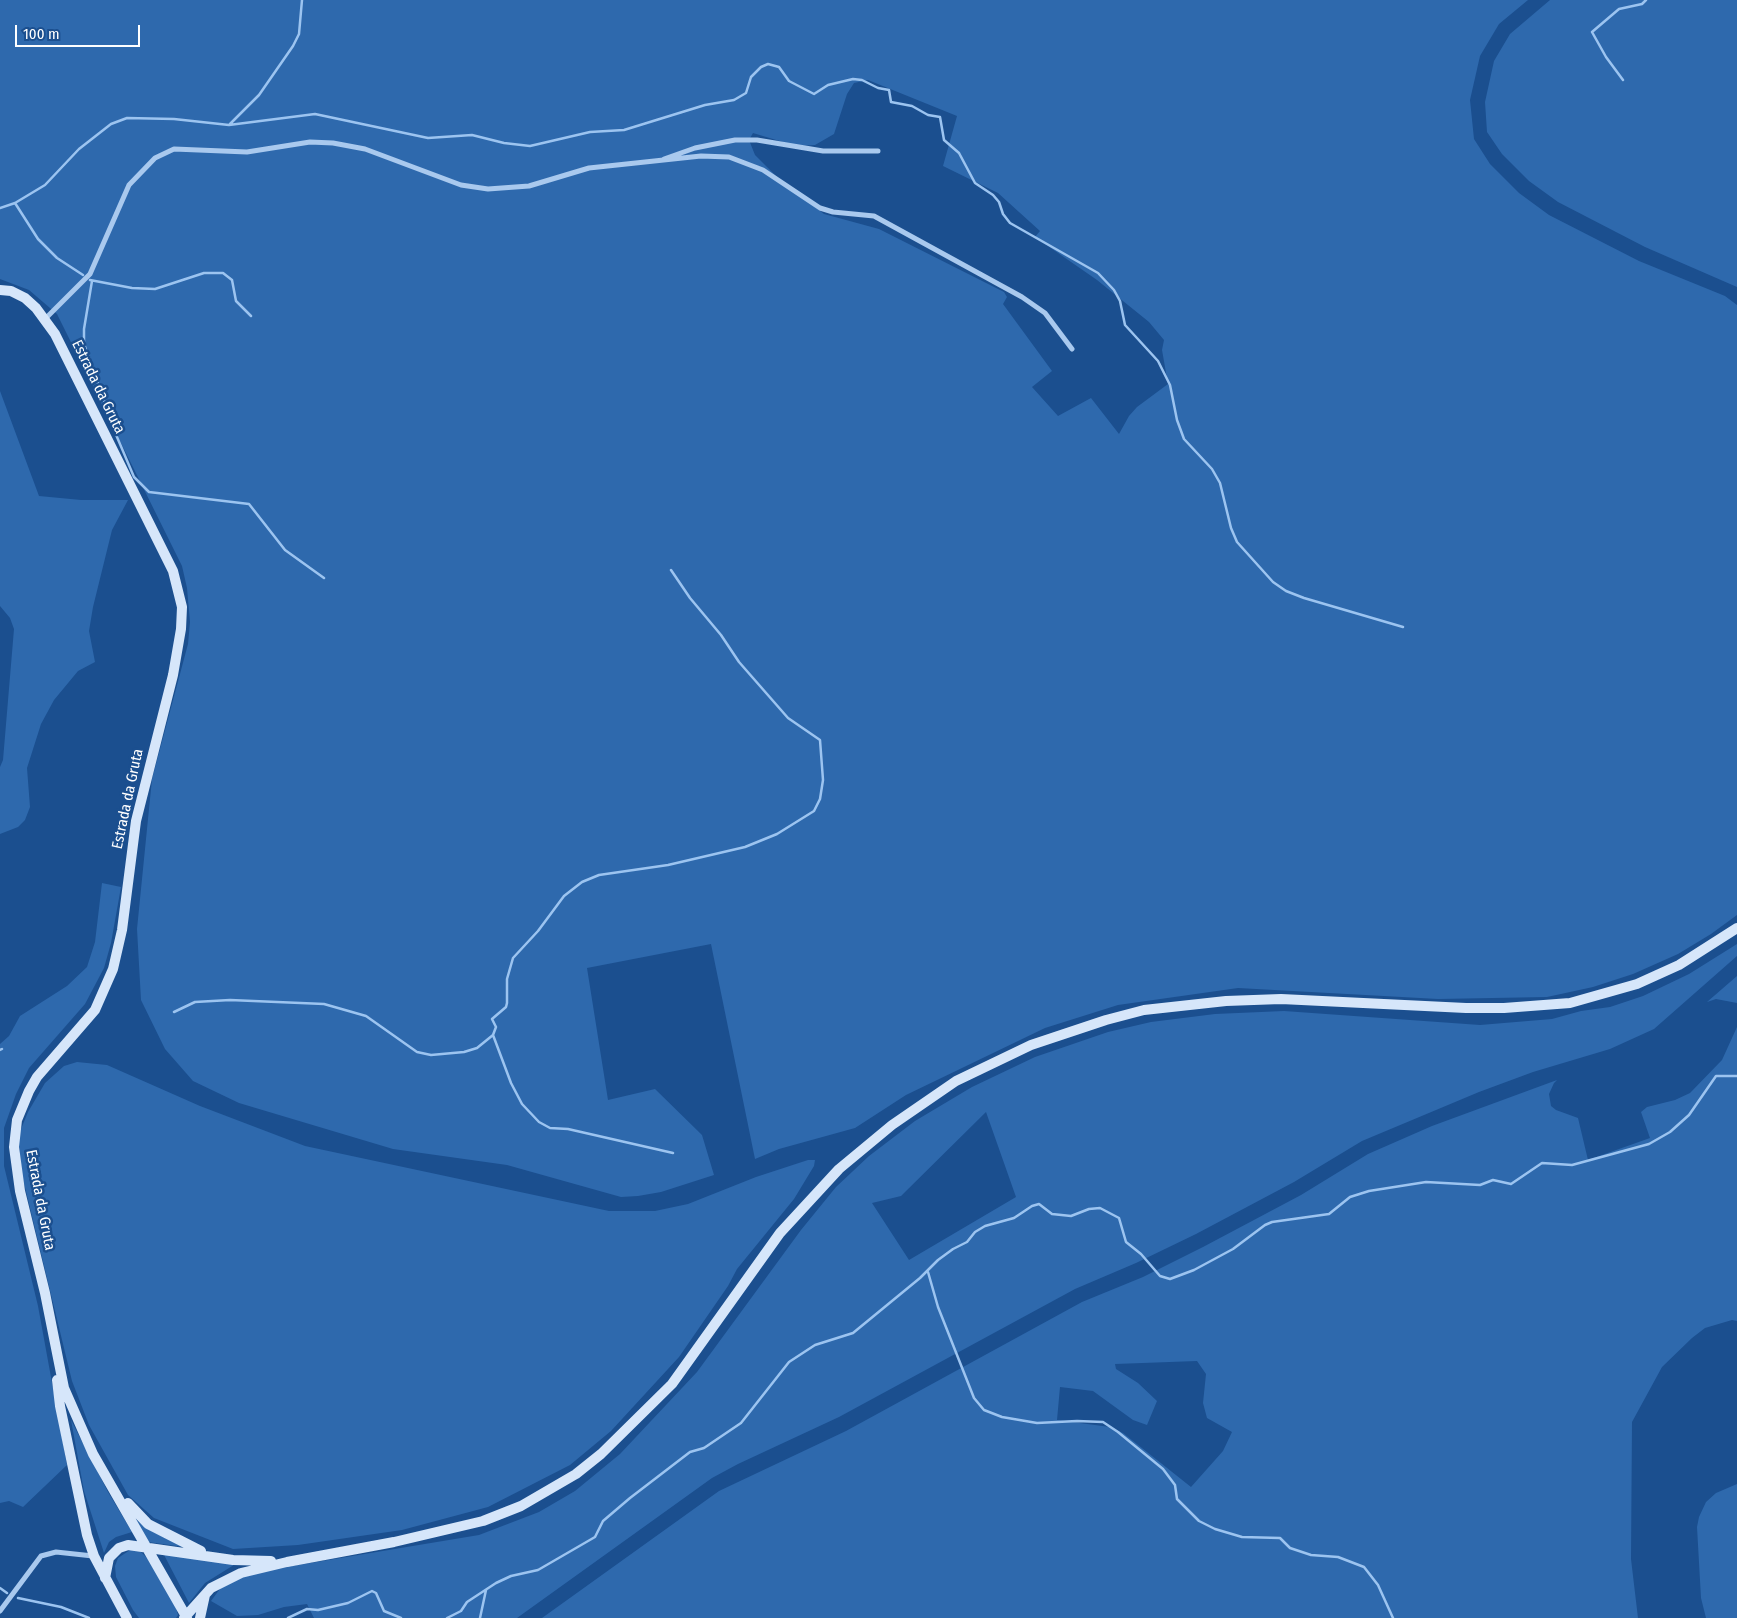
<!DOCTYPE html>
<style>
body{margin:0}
#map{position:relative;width:1737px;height:1618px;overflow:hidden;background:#1b4f8f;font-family:"Fira Sans Condensed",sans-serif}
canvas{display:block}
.scale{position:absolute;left:15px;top:25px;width:125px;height:22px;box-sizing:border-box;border:2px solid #fff;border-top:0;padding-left:6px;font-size:15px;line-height:18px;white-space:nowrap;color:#fff;-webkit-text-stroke:4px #1b4f8f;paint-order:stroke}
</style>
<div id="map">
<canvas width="1737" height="1618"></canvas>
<div class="scale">100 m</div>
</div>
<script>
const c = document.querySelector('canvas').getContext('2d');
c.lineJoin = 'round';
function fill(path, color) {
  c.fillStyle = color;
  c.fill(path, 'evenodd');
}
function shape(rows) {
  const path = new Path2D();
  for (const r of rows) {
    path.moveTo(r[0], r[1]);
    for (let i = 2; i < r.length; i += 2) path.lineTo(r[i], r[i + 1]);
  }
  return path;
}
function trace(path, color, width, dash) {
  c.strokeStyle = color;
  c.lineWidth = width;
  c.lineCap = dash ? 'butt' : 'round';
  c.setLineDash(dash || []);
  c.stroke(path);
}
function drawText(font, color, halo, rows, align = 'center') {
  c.font = font + ' "Fira Sans Condensed",sans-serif';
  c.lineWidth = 5;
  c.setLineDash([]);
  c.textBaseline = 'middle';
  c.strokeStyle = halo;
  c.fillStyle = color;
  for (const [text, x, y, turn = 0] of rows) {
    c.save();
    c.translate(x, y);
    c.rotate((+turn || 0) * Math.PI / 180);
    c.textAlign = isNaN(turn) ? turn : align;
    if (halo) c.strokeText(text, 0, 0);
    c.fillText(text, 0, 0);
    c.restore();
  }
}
fill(shape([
 [0,0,1528,0,1499,24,1480,56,1470,100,1474,139,1490,164,1519,193,1549,215,1639,261,1725,296,1737,305,1737,915,1711,934,1678,954,1633,974,1593,987,1547,997,1438,999,1238,988,1118,1005,1045,1028,906,1095,855,1128,779,1149,755,1159,711,944,587,968,608,1100,655,1089,702,1135,714,1175,661,1192,638,1196,621,1197,507,1165,393,1149,239,1103,193,1081,165,1049,141,1000,137,929,152,779,188,644,190,622,187,588,182,566,57,314,29,290,0,279],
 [868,80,957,116,943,166,998,193,1040,231,1035,237,1097,280,1149,322,1164,340,1162,350,1168,384,1137,407,1129,416,1119,434,1091,398,1058,416,1032,387,1052,371,1003,304,1007,297,1004,292,879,229,824,214,777,177,755,155,749,140,753,133,796,146,815,145,834,134,847,94,854,83],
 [1550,0,1737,0,1737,287,1645,247,1558,202,1529,181,1502,154,1487,132,1485,102,1494,61,1510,34],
 [0,391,39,496,81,500,128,500,112,530,93,607,89,631,95,662,78,671,54,700,41,724,27,768,30,807,25,820,18,827,0,834,0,767,3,760,14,629,10,618,0,606],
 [102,883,121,887,111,943,104,968,85,1004,29,1068,16,1094,4,1128,4,1166,38,1306,67,1465,23,1507,9,1501,0,1503,0,1044,9,1036,20,1016,67,986,87,967,95,942],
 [1737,944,1737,956,1654,1029,1610,1049,1533,1072,1479,1092,1362,1141,1294,1182,1196,1234,1136,1263,1075,1289,839,1417,738,1464,712,1478,517,1618,314,1618,307,1604,284,1607,258,1615,237,1616,211,1601,222,1586,250,1573,479,1535,539,1512,575,1491,620,1454,697,1372,801,1230,836,1187,869,1156,915,1121,972,1087,1035,1057,1108,1032,1151,1022,1215,1014,1284,1011,1480,1025,1552,1019,1581,1011,1610,1007,1643,996,1689,974],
 [986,1112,1016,1197,909,1260,872,1203,901,1196],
 [1737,976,1737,1003,1716,999,1707,1002],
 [1737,1027,1737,1321,1732,1320,1705,1328,1692,1338,1662,1367,1632,1422,1631,1559,1638,1618,542,1618,719,1491,846,1431,1082,1302,1143,1277,1203,1247,1301,1195,1368,1154,1432,1126,1557,1080,1554,1083,1549,1094,1551,1106,1556,1110,1578,1118,1588,1160,1650,1138,1641,1112,1647,1107,1675,1100,1690,1093,1722,1060],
 [1197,1361,1206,1374,1203,1403,1207,1418,1232,1432,1223,1451,1191,1487,1123,1433,1110,1427,1057,1420,1060,1387,1093,1391,1133,1420,1147,1425,1157,1401,1138,1383,1116,1369,1115,1364],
 [77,1062,107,1065,200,1106,305,1146,609,1211,655,1211,688,1204,756,1177,808,1160,815,1160,814,1166,794,1199,737,1269,728,1286,679,1357,611,1431,570,1465,488,1507,402,1530,298,1545,233,1549,154,1518,128,1495,89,1425,72,1381,22,1175,19,1145,19,1134,28,1112,45,1083,64,1066],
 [71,1420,108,1492,132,1532,116,1537,109,1542,104,1553,84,1491],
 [1737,1484,1737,1618,1706,1618,1701,1598,1697,1527,1699,1517,1706,1502,1716,1493],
 [134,1518,153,1532,184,1547,148,1542],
 [130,1550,139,1550,147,1558,175,1604,178,1615,176,1618,139,1618,133,1610,116,1577,115,1566,118,1558],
 [162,1551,237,1563,205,1583,189,1603]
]), '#2e69ad');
trace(shape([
 [1623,80,1606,57,1592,32,1619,9,1642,4,1646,0],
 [230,124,259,95,293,46,299,34,302,0],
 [15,203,38,239,57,258,83,275],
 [0,208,15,203,45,185,79,149,111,124,127,118,174,119,229,125,315,114,428,138,472,135,504,143,530,146,590,132,624,130,705,105,734,100,746,93,751,77,761,67,768,64,779,67,789,81,814,94,828,85,853,79,862,80,878,88,889,90,891,102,912,106,928,115,940,117,944,140,959,153,975,183,993,195,999,202,1003,214,1010,223,1098,273,1114,290,1120,301,1125,325,1158,361,1170,385,1177,420,1184,439,1212,469,1220,483,1231,528,1237,542,1273,582,1286,591,1304,598,1403,627],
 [90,280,132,288,155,289,204,273,223,273,232,280,236,301,251,316],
 [92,281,84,329,84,344,117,437,134,477,149,492,249,504,285,550,324,578],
 [174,1012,195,1002,230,1000,324,1004,366,1016,417,1052,431,1055,464,1052,477,1048,493,1035,496,1027,492,1019,506,1007,507,1003,507,979,513,958,538,931,564,896,582,882,599,875,668,865,745,847,777,834,814,811,820,799,823,780,820,740,788,718,739,662,721,635,690,598,671,570],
 [493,1035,511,1083,522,1104,539,1122,550,1128,568,1129,673,1153],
 [0,1050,2,1049],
 [928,1272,938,1307,974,1398,984,1410,1002,1417,1037,1423,1077,1421,1103,1422,1118,1432,1163,1469,1175,1485,1177,1499,1199,1521,1215,1529,1242,1537,1280,1538,1290,1548,1311,1555,1338,1557,1364,1567,1378,1585,1393,1618],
 [0,1588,7,1593],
 [18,1598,61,1607,89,1618],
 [288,1618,307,1609,318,1610,348,1603,372,1591,376,1593,384,1611,401,1618],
 [447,1618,461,1611,467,1602,496,1583,511,1576,538,1570,595,1537,603,1521,630,1498,690,1452,704,1448,741,1423,789,1362,815,1345,853,1333,920,1278,938,1260,953,1249,967,1242,975,1232,985,1226,1014,1218,1032,1206,1039,1204,1052,1214,1071,1216,1089,1209,1100,1208,1119,1218,1126,1242,1141,1254,1160,1276,1170,1279,1194,1270,1233,1249,1265,1225,1272,1222,1329,1214,1350,1197,1369,1191,1426,1182,1480,1185,1493,1180,1511,1184,1542,1163,1572,1165,1649,1144,1670,1132,1689,1115,1716,1076,1737,1076],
 [480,1618,486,1590]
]), '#9cc4f0', 2.5);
trace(shape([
 [664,159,695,148,735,140,757,140,823,151,878,151],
 [45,319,90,274,129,185,155,158,174,149,247,152,310,142,333,143,365,149,461,185,488,189,529,186,589,168,701,156,729,157,763,170,820,208,833,212,874,216,1022,297,1045,313,1072,349],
 [0,1611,41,1556,56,1552,93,1556]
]), '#a9c9ee', 5);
trace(shape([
 [0,290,11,291,25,298,36,308,55,334,173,571,182,607,181,629,173,675,136,821,122,930,113,969,95,1010,37,1077,29,1091,17,1120,14,1147,20,1191,45,1293,64,1388,93,1454,187,1618],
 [57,1380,60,1406,87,1535,94,1556,127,1618],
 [128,1503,148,1524,201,1551],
 [105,1578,109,1558,119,1548,128,1545,233,1560,271,1561],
 [184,1618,211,1588,241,1573,287,1562,394,1542,483,1521,521,1506,576,1474,601,1454,672,1384,780,1233,839,1169,892,1125,956,1081,1031,1045,1106,1020,1144,1010,1226,1001,1281,999,1466,1008,1504,1008,1570,1003,1637,984,1679,965,1737,928],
 [200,1618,205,1595]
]), '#d6e6fa', 10);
drawText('15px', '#fff', '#1b4f8f', [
 ["Estrada da Gruta",98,387,64],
 ["Estrada da Gruta",128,799,-78],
 ["Estrada da Gruta",40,1200,79]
]);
</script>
